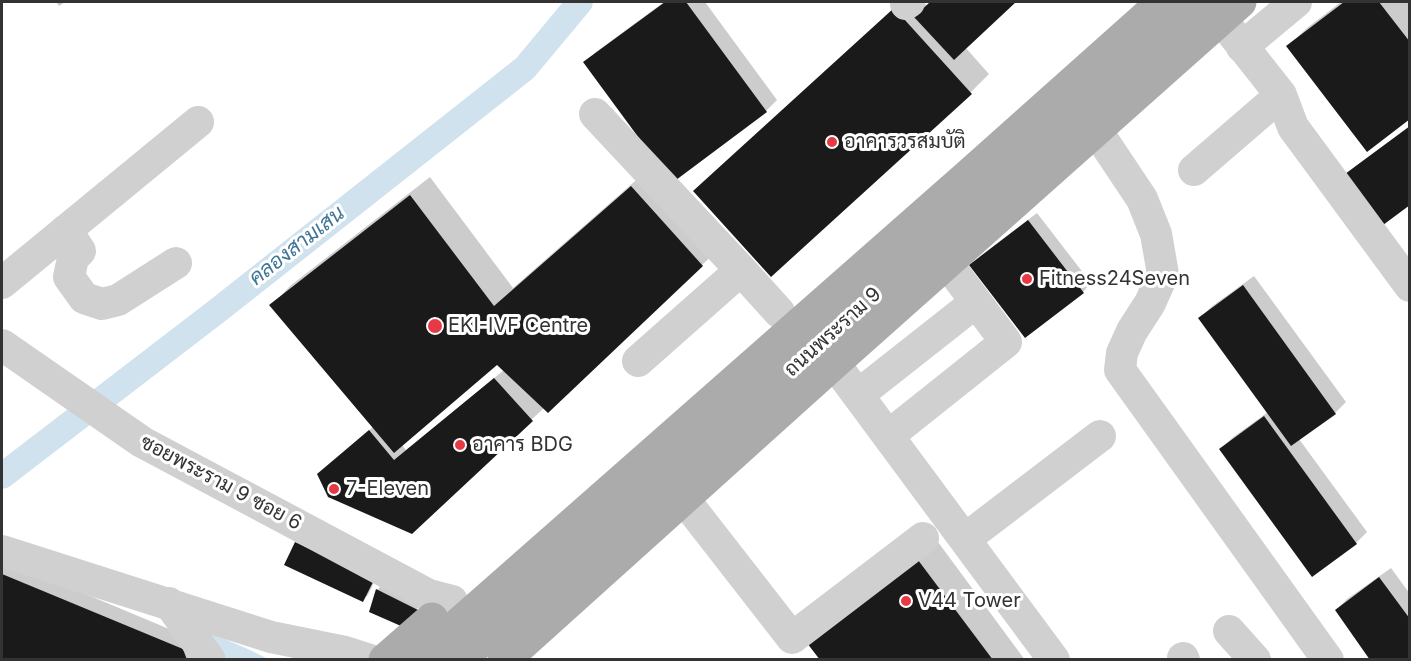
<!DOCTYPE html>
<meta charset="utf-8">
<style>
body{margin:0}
#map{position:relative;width:1411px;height:661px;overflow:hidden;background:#fff;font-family:Inter,sans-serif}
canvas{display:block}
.frame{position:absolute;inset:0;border:3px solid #333;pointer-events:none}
</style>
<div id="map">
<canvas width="1411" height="661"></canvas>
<div class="frame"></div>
</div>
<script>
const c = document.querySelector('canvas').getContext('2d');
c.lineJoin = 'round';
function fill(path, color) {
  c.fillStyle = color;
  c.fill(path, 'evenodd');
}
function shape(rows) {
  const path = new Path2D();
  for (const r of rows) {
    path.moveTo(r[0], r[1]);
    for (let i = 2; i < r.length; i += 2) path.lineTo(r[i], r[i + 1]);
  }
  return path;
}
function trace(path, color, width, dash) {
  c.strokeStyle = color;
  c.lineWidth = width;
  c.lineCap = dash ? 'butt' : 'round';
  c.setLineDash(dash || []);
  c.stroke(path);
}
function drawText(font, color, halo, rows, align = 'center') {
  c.font = font + ' Inter,Sarabun,sans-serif';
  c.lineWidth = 6;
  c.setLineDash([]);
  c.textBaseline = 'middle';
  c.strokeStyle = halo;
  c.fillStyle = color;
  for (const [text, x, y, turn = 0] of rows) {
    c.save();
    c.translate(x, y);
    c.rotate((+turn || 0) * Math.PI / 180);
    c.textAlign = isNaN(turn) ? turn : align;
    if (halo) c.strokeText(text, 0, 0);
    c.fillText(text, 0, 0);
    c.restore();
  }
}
fill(shape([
 [209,632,250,650,268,659,227,659,220,651]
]), '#cfe2ee');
fill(shape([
 [56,2,65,2,59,6],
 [664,2,705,2,777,100,766,111,672,181,585,62,596,52],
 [923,2,927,6,932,2,1014,2,965,47,989,74,971,92,771,275,695,191],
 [1341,2,1410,2,1410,117,1288,46,1307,28],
 [1410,126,1410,203,1347,174,1356,166],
 [650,168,721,247,702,265,544,408,411,532,330,464,374,426,272,305,290,286,430,177,513,288],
 [498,363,504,370,406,450,402,445],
 [1037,213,1091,283,1083,292,1025,336,979,257],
 [1254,276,1346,402,1335,413,1299,439,1367,532,1356,543,1221,449,1232,438,1268,412,1200,318,1211,307],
 [302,537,378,574,368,595,362,600,297,543],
 [938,542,1025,660,822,660,809,643],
 [2,559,193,639,202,660,2,660],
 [1391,568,1410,594,1410,660,1336,610,1347,599],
 [383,584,422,604,401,625,377,590]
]), '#0003');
trace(shape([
 [2,476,217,311,525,68,580,2]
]), '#cfe2ee', 26);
fill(shape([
 [665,2,686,2,767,112,672,183,583,62],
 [930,2,1016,2,954,60,914,17],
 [1344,2,1379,2,1410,42,1410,119,1367,152,1286,46],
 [894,8,972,94,771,277,693,191],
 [1410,126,1410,205,1383,225,1345,174],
 [631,186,703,266,548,413,497,365,394,453,269,305,410,195,494,306],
 [1028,220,1084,293,1025,338,969,265],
 [1243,285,1336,414,1291,446,1198,318],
 [494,378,533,421,412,534,328,497,317,474,369,430,394,460],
 [1264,416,1357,544,1312,577,1219,449],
 [295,542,374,580,363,602,284,565],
 [918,560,993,660,820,660,807,643],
 [2,574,183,649,187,660,2,660],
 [1379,577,1410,619,1410,660,1370,660,1335,610],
 [376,589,418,610,401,626,369,612]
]), '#1a1a1a');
trace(shape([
 [906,4,909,2],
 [1221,19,1281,95,1293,127,1410,286],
 [1242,47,1296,2],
 [595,114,741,270],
 [1096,130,1142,199,1156,234,1163,274,1150,303,1132,331,1122,353,1120,370,1328,660],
 [1194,170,1281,95],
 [66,230,80,251,73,258,69,277,84,298,102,304,118,300,176,263],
 [2,283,198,122],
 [2,345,142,442,429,595,452,601],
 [638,361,741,270,779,312],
 [834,363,1054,660],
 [858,395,976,302],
 [888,436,1006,342,947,263],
 [683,498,792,638,923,538],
 [965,539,1100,436],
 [2,551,271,637,345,652,370,660],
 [169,603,210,660],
 [1229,631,1255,660],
 [1183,658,1184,660]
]), '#d0d0d0', 32);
trace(shape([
 [385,660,432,619],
 [418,660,968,176,1163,2],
 [459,660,765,392,1205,2],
 [504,660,834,363,1240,2]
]), '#ababab', 33);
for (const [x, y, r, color] of [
 [832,142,6,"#e63946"],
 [1027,279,6,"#e63946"],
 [435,326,8,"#e63946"],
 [460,445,6,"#e63946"],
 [334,489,6,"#e63946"],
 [906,601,6,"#e63946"]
]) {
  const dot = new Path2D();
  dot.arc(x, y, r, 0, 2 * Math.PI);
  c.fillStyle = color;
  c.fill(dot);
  trace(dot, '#fff', 2);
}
drawText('20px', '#333', '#fff', [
 ["อาคารวรสมบัติ",844,142],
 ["Fitness24Seven",1039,279],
 ["EKI-IVF Centre",448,326],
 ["อาคาร BDG",472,445],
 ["7-Eleven",346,489],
 ["V44 Tower",918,601]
], 'left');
drawText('20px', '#333', '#fff', [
 ["ถนนพระราม 9",833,332,-42],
 ["ซอยพระราม 9 ซอย 6",221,483,28]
]);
drawText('italic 21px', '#3f7597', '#fff', [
 ["คลองสามเสน",297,246,-38]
]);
</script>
